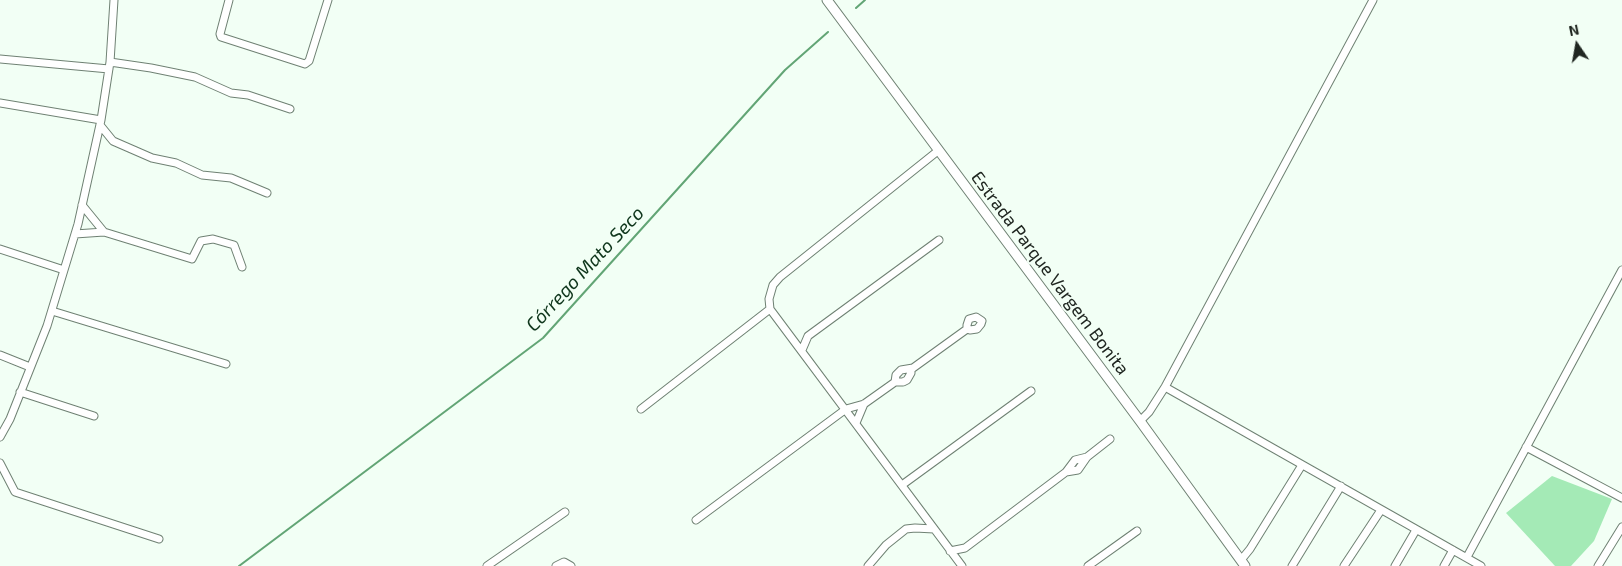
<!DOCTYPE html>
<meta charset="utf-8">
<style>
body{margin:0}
#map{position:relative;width:1622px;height:566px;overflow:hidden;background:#f2fff5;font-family:"Exo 2",sans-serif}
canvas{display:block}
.north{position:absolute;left:1552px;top:20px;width:50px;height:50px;-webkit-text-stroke:4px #f2fff5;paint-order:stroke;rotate:348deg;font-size:14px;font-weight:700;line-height:20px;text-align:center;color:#202721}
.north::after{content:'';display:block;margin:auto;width:18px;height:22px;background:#202721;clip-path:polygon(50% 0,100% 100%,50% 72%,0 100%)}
</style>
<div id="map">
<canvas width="1622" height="566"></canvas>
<div class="north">N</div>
</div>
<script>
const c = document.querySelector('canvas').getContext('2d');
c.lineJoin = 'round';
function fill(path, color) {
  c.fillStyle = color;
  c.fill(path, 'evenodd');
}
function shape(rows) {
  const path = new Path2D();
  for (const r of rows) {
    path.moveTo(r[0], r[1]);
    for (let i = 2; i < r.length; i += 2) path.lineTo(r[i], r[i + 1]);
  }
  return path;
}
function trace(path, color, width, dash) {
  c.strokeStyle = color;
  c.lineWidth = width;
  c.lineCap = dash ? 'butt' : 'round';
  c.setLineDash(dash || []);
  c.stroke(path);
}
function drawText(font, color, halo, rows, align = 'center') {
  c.font = font + ' "Exo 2",sans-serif';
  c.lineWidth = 4;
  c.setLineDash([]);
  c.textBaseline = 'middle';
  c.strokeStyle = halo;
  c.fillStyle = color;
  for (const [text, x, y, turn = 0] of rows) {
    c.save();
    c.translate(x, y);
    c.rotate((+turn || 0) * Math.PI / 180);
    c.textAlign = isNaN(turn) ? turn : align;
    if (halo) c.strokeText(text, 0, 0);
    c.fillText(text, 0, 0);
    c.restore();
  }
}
fill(shape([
 [1552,476,1612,499,1594,541,1571,566,1555,566,1506,513]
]), '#a4eab6');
trace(shape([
 [856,8,865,0],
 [239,566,543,338,785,70,828,32]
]), '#62a575', 2);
const minor = shape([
 [229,0,220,34,221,37,305,64,309,61,328,0],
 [0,59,109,69],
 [110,62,151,68,195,77,231,93,248,95,290,109],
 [0,103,101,120],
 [100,125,113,141,152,158,176,163,202,175,231,178,267,193],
 [939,150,780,277,773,285,769,299,770,309,962,566],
 [82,205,104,232],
 [75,234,104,232,192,259,201,241,213,239,234,245,242,267],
 [0,249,64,270],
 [52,311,226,364],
 [802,350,808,336,939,240],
 [0,355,30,367],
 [895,382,896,375,901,370,913,368,967,329,970,330,977,329,981,324,982,321,976,317,969,319,967,325,967,329],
 [1165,387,1481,566],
 [20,392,94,416],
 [641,409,770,309],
 [1140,421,1149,412,1165,387,1373,0],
 [856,423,864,404],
 [0,437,10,419,47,326,78,224,101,120,110,62,114,0],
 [1526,447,1622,498],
 [0,463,15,492,159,539],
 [1066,472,1075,460,1087,457],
 [902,485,1031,391],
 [696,520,846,409,864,404,895,382,903,382,907,380,911,373,911,369],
 [950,551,965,548,1066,472,1078,470,1087,457,1110,439],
 [1467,557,1622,270],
 [1241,560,1250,549,1302,465],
 [487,566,565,512],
 [556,566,564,562,571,566],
 [868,566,886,545,906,529,915,528,934,529],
 [1088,566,1137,531],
 [1292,566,1341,486],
 [1344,566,1381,510],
 [1395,566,1416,530],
 [1444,566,1453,550],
 [1598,566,1622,527]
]);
const major = shape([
 [827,0,1140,421,1245,566]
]);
trace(minor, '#6f8173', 9);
trace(major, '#6f8173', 11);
trace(minor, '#fff', 7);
trace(major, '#fff', 9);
drawText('18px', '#202721', '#f2fff5', [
 ["Estrada Parque Vargem Bonita",1050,273,53]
]);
drawText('italic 19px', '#0f361c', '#f2fff5', [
 ["Córrego Mato Seco",585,269,-47]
]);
</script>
